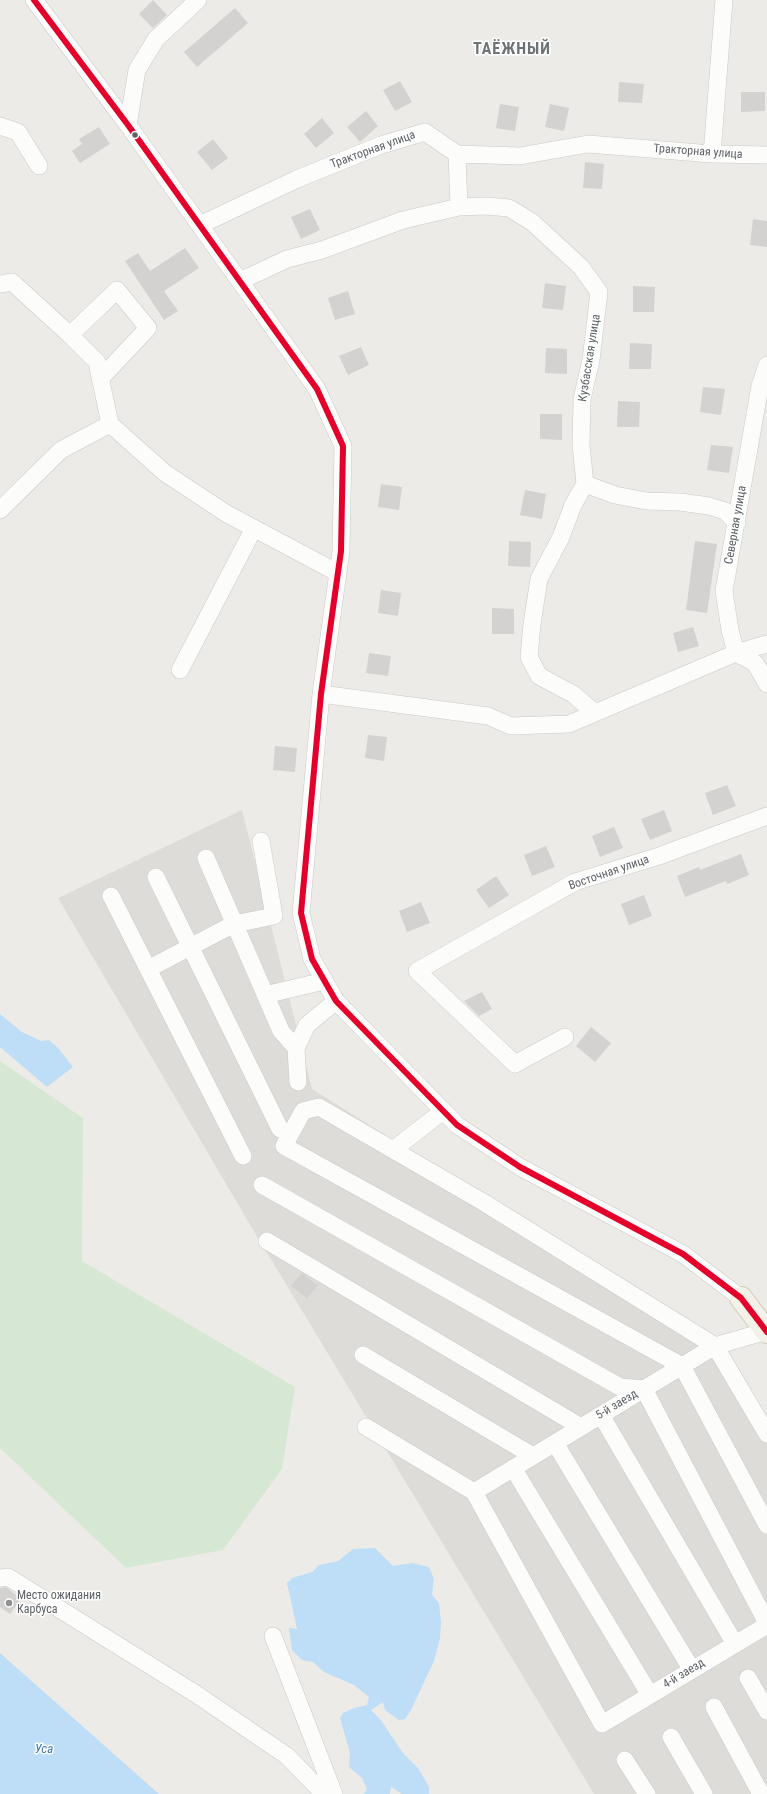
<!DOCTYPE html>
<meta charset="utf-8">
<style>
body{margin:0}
canvas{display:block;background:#edebe7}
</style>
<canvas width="767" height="1794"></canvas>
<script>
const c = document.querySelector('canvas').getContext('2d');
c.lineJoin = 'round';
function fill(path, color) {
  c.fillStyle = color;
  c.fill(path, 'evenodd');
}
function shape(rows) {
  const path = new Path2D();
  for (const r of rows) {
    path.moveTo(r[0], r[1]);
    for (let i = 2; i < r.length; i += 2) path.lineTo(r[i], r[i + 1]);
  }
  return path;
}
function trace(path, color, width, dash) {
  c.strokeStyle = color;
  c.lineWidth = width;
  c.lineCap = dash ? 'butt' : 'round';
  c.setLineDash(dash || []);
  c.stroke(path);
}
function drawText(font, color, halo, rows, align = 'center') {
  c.font = font + ' "Roboto Condensed",sans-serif';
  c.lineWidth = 3;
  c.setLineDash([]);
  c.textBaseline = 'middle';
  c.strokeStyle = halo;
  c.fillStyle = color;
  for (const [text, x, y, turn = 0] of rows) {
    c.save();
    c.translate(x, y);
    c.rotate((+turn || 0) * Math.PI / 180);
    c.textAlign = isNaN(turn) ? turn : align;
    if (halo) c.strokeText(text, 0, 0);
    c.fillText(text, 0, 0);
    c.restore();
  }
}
fill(shape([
 [242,810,312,1089,711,1340,767,1428,767,1794,594,1794,249,1223,58,898]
]), '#dedcd9');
fill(shape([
 [0,1061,83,1118,82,1261,295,1387,282,1469,223,1550,126,1568,0,1448]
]), '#d6e8d3');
fill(shape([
 [0,1014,22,1032,41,1041,49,1040,58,1048,73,1067,47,1087,0,1047],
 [375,1548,393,1566,412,1563,429,1567,434,1579,432,1595,439,1603,441,1622,440,1638,434,1661,411,1710,405,1719,399,1720,385,1710,383,1702,371,1710,381,1720,403,1753,418,1768,429,1787,429,1794,402,1794,391,1787,390,1794,364,1794,367,1789,362,1778,349,1767,350,1753,340,1718,343,1713,354,1708,367,1705,369,1697,354,1685,324,1672,313,1662,302,1660,292,1650,289,1628,297,1629,287,1583,292,1578,312,1572,319,1565,338,1561,353,1549],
 [0,1653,159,1794,0,1794]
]), '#bddef6');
fill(shape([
 [153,0,167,15,153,28,139,14],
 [235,8,248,23,197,67,184,52],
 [400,81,412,102,395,111,383,90],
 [619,82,644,84,642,103,618,102],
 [741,92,765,92,765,111,741,112],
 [500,104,519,107,515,131,496,128],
 [550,104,569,108,564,131,545,127],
 [366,111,378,126,360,142,347,127],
 [322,118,334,133,316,148,304,134],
 [99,127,110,144,80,163,72,151,82,144,79,139],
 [213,139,228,158,212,170,197,152],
 [585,162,604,164,602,189,583,188],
 [310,209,320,230,301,239,291,217],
 [753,219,767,221,767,247,750,245],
 [185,248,199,268,164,291,178,311,164,320,125,261,138,253,150,271],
 [545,283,566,286,563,310,542,308],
 [633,286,655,287,654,312,633,312],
 [348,291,355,314,335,320,328,298],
 [630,343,652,344,651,369,629,369],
 [361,347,369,365,348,375,339,356],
 [546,348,567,349,567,374,545,373],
 [703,387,725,389,721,415,700,412],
 [618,401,640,402,639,427,617,427],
 [540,414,562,414,562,440,540,439],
 [711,445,733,447,729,473,707,470],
 [381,484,402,487,399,510,378,507],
 [525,490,546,494,542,519,520,515],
 [509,541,531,542,530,567,508,566],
 [695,541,717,544,707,613,686,610],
 [381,590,401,593,398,616,378,613],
 [492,608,514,609,514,634,492,634],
 [693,627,699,646,678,652,673,633],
 [369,653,391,656,388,676,366,673],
 [368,735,387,737,384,761,365,758],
 [275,746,297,748,295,772,273,770],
 [727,785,736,806,713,815,705,793],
 [664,810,672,831,650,840,641,819],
 [614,827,623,848,600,857,592,836],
 [546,846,555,867,532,876,524,855],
 [741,854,749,875,727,884,726,881,685,897,677,876,699,867,700,870],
 [496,876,509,895,489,908,476,890],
 [644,895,652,916,629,925,621,904],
 [421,902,430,923,407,932,399,911],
 [482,992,492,1009,479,1016,464,1001],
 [591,1027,611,1043,595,1062,576,1046],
 [302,1273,318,1286,307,1298,291,1286],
 [6,1587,21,1599,10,1614,0,1607,0,1588]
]), '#d3d2d0');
const minor = shape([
 [34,0,128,125,317,389,343,446,341,551,321,694,301,913,312,959,336,1001,457,1125,520,1167,683,1254,741,1298],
 [128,125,137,70,156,39,198,0],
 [0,126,18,132,39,166],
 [457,154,459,207],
 [712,154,724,0],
 [200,225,297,179,381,145,425,132,457,154,520,156,588,144,712,154,767,155],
 [240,281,287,259,322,250,403,220,459,207,486,206,509,208,532,222,581,267,599,292,591,360,582,399,581,445,585,484,573,505,561,537,539,579,532,624,529,657,539,676,573,694,595,713],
 [0,284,12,282,70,335,97,362,110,424,165,473,227,514,338,573],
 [70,335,117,290,148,328,100,379],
 [585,484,615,495,646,501,680,502,709,506,725,511,737,523],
 [0,510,61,450,110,424],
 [736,653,730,630,724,591,760,386,767,365],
 [736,653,755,663,767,684],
 [180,670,254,528],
 [321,694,488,716,511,726,569,724,736,653,767,644],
 [206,858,281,1031,296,1048],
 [156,877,280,1129],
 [111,896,243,1156],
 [148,969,234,924,274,916,261,841],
 [265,995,324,981],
 [565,1037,515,1064,417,971,575,882,659,856,767,816],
 [298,1082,296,1048,307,1025,336,1001],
 [393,1150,443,1111],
 [262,1185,620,1387,644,1389,767,1623],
 [267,1241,581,1427],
 [363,1355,533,1456],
 [601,1415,735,1644],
 [366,1427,474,1492,602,1724,767,1625],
 [767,1434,715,1346,483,1202,319,1107,303,1111,284,1146,682,1366,767,1525],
 [555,1443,692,1670],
 [513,1468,650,1695],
 [474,1492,715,1346,767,1331],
 [0,1578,8,1577,196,1694,287,1756,324,1794],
 [273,1636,334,1794],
 [748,1678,767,1711],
 [714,1707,761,1794],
 [671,1737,704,1794],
 [625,1760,647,1794]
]);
const major = shape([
 [741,1298,767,1332]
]);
trace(minor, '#c9c9c8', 18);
trace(major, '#d4cbb6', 24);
trace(minor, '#fcfcfb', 17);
trace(major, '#f3f1e8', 22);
trace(shape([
 [34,0,128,125,317,389,343,446,341,551,321,694,301,913,312,959,336,1001,457,1125,520,1167,683,1254,741,1298,767,1332]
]), '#e4002b', 6);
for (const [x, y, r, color] of [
 [135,135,3.5,"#5d6165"],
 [9,1603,4,"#8f9192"]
]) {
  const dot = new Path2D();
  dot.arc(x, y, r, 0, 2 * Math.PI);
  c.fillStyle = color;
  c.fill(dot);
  trace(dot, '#fff', 1.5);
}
drawText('12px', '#5d6165', '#fff', [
 ["Тракторная улица",373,150,-20],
 ["Тракторная улица",698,152,4],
 ["Кузбасская улица",590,358,-81],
 ["Северная улица",736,525,-80],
 ["Восточная улица",609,873,-19],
 ["5-й заезд",617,1405,-31],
 ["4-й заезд",684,1674,-31]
]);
drawText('12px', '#5d6165', '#fff', [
 ["Место ожидания",17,1596],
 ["Карбуса",17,1610]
], 'left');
drawText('italic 13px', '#457aae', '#fff', [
 ["Уса",44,1750]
]);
c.letterSpacing = '1px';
drawText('bold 16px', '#6e7377', '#fff', [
 ["ТАЁЖНЫЙ",512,50]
]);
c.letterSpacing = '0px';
</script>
